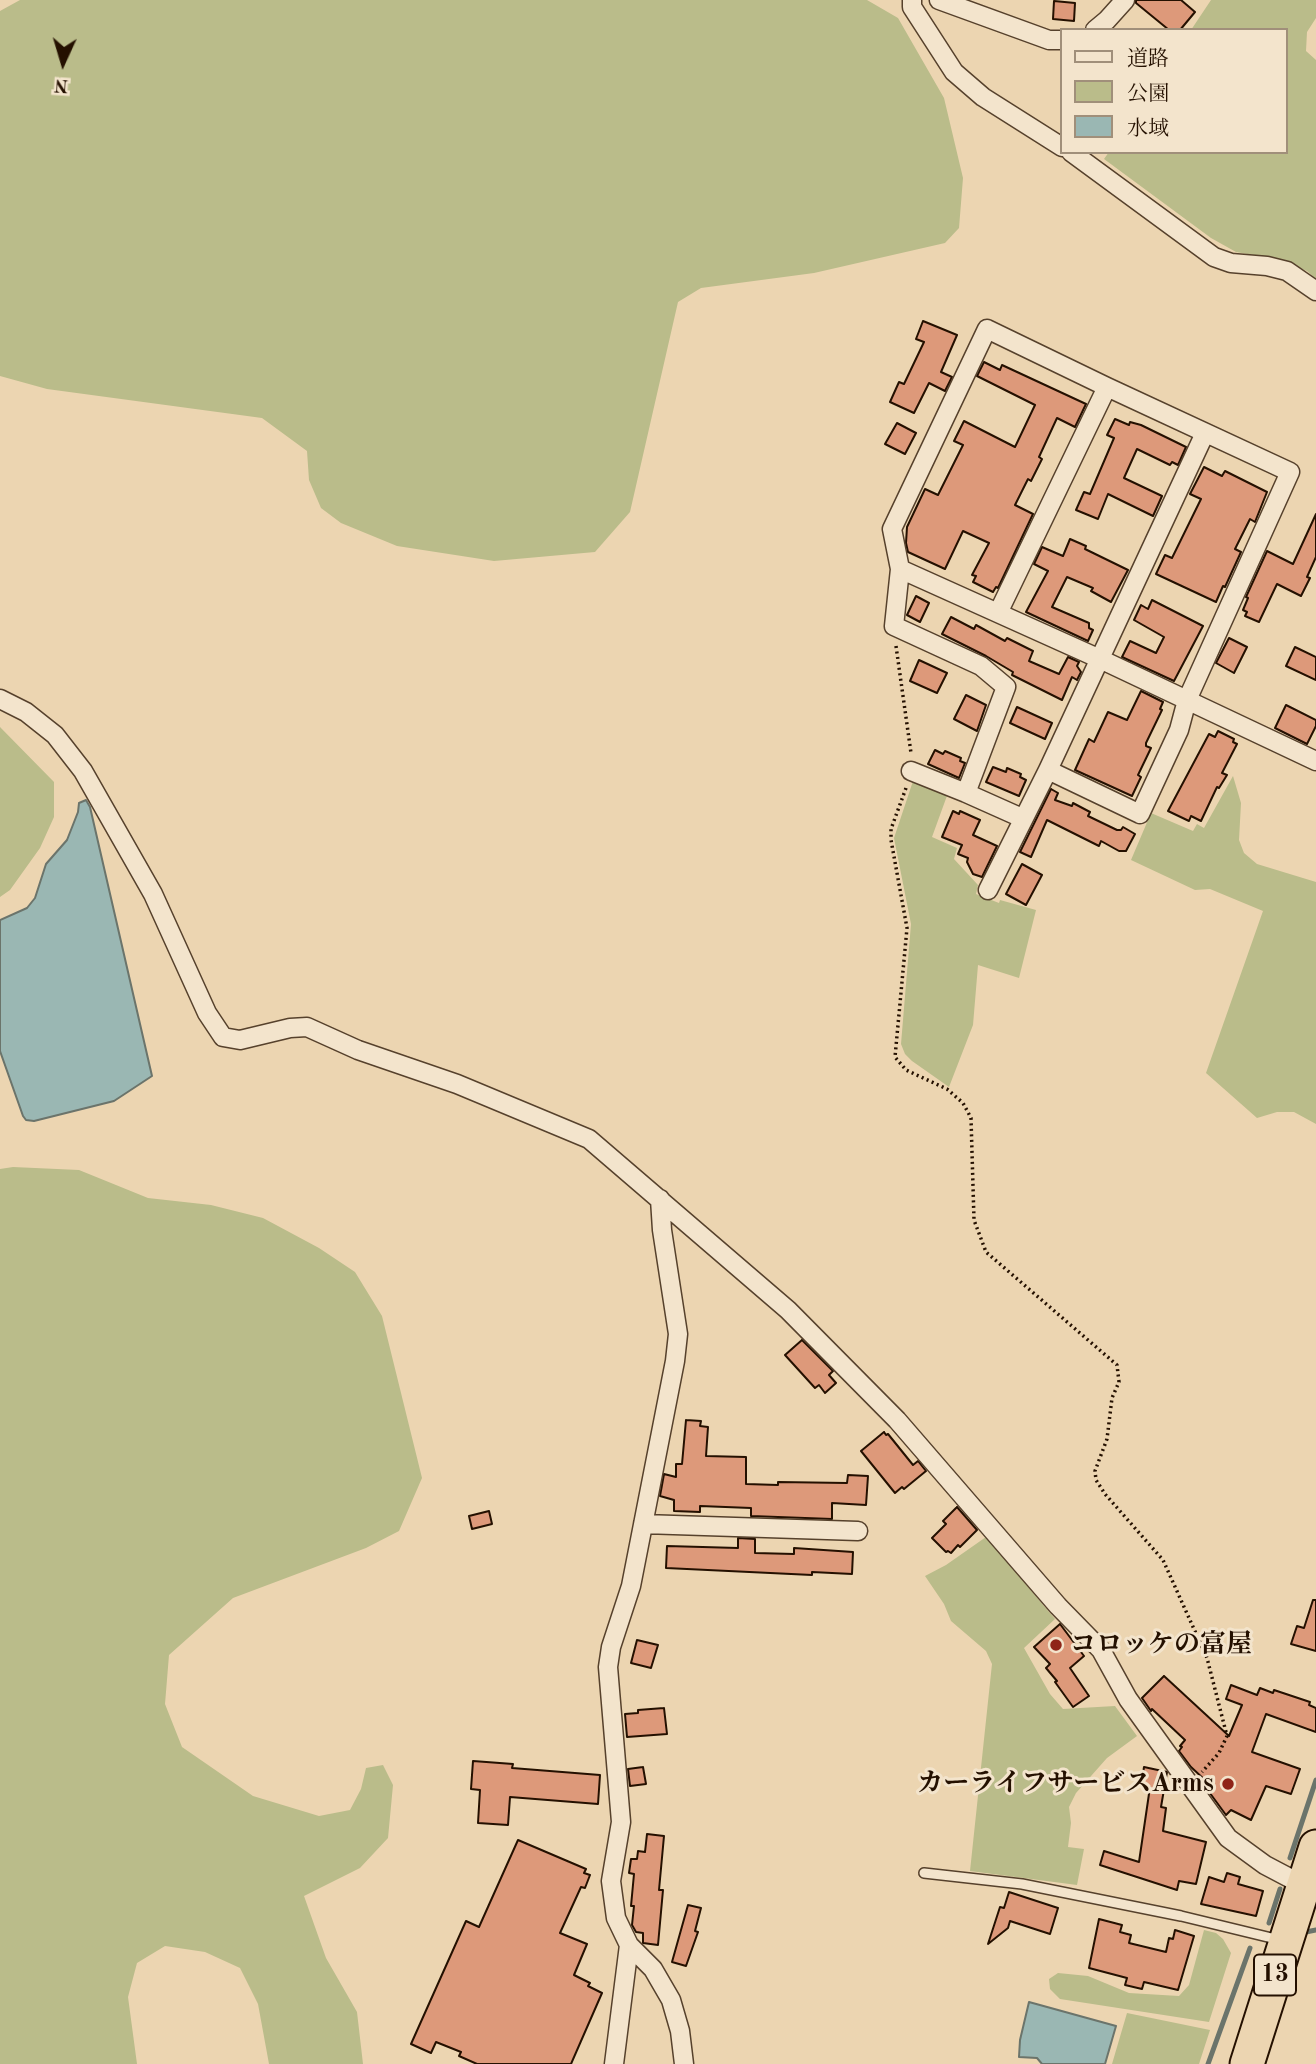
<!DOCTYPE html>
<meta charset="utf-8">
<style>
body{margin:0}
#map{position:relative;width:1316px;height:2064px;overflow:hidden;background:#ecd5b1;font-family:"Old Standard TT","Noto Serif JP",serif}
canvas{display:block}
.legend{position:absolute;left:1060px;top:28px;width:228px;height:126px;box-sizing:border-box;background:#f3e4cc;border:2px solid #a08f7a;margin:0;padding:9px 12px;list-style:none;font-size:21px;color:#241000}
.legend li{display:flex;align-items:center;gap:14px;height:35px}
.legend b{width:35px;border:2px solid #a08f7a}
.north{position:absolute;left:28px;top:28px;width:70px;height:70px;-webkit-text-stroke:5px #f3e4cc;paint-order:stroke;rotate:184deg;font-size:19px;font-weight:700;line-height:28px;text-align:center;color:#241000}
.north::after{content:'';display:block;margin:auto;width:24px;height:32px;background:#241000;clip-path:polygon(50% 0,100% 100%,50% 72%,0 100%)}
</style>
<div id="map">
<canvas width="1316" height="2064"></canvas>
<ul class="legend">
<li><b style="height:9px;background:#f3e4cc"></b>道路</li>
<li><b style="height:19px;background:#babc8a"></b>公園</li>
<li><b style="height:19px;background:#9ab7b3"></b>水域</li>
</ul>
<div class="north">N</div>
</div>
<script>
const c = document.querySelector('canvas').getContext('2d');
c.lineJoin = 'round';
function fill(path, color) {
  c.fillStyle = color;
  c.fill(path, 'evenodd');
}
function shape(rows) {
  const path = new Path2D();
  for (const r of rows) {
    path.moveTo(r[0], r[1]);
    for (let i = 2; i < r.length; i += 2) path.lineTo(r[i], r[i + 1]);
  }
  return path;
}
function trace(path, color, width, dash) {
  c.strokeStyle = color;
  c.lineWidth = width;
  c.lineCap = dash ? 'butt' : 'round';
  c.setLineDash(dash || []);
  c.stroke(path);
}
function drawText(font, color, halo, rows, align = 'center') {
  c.font = font + ' "Old Standard TT","Noto Serif JP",serif';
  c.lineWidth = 6;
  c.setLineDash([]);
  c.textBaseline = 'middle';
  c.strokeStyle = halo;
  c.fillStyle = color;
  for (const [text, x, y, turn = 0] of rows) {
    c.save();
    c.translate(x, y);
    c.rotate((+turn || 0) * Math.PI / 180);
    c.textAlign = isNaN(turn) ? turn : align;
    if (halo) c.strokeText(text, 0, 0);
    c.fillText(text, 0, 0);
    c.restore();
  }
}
fill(shape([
 [20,0,867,0,898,18,944,98,963,178,959,228,945,243,814,273,701,288,678,302,630,512,595,552,494,561,397,546,341,523,321,508,309,480,307,451,262,418,47,389,0,376,0,11],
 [1211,0,1316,0,1316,18,1307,32,1306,51,1316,60,1316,279,1307,271,1281,260,1236,252,1211,238,1104,159,1109,152,1286,152,1286,30,1191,30],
 [0,727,54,782,54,817,40,848,10,890,0,897],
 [1233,776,1241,803,1239,840,1244,853,1257,864,1316,882,1316,1124,1294,1112,1277,1112,1257,1118,1206,1073,1263,911,1210,889,1195,890,1131,860,1151,813,1193,831,1197,824,1204,828],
 [914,778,948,793,932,837,957,848,954,859,978,885,976,894,999,903,1000,900,1036,910,1019,978,978,965,973,1025,949,1087,912,1061,905,1054,901,1044,911,924,894,838],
 [13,1167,79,1170,148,1198,211,1205,263,1218,319,1248,355,1272,382,1316,422,1478,399,1531,366,1548,233,1598,169,1655,165,1704,182,1747,253,1796,319,1816,350,1810,361,1789,366,1768,383,1765,393,1785,388,1838,360,1868,304,1896,326,1958,357,2012,363,2064,269,2064,258,2004,240,1968,205,1952,165,1946,137,1963,128,1997,137,2064,0,2064,0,1169],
 [986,1537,1055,1619,1024,1648,1050,1694,1063,1709,1115,1706,1137,1736,1107,1758,1076,1793,1069,1807,1071,1823,1068,1847,1084,1849,1077,1885,970,1871,992,1664,986,1651,951,1621,944,1604,925,1576,946,1565],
 [1204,1930,1216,1933,1223,1939,1231,1953,1209,2022,1060,1999,1050,1989,1049,1979,1058,1973,1088,1976,1129,1993,1179,1996,1189,1985],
 [1127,2013,1210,2030,1199,2064,1112,2064]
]), '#babc8a');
const water = shape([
 [86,800,90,807,152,1076,114,1101,34,1121,26,1120,23,1116,0,1051,0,920,27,908,35,898,46,864,67,840,78,812,79,803,86,800],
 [1029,2002,1116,2026,1105,2064,1042,2064,1037,2058,1019,2057,1020,2040,1029,2002]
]);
fill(water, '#9ab7b3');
trace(water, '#6b746b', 2);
trace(shape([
 [1290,1858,1316,1780],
 [1269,1923,1280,1889],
 [1306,1932,1316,1930],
 [1208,2064,1250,1948]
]), '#6b746b', 5);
const building = shape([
 [1136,0,1181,0,1195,12,1180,30,1169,30,1136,3,1136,0],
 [1054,1,1075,3,1074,21,1053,19,1054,1],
 [923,321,957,335,941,372,952,377,945,391,929,383,914,413,890,402,899,382,904,384,924,342,916,339,923,321],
 [984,362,1000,370,1002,365,1086,404,1075,427,1057,418,1039,457,1042,459,1031,481,1028,479,1015,505,1033,514,998,588,996,587,993,592,973,582,976,576,972,575,989,543,963,531,945,569,908,552,906,543,907,527,925,489,938,495,963,445,954,441,964,421,1015,447,1035,405,977,376,984,362],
 [1115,419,1129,425,1130,422,1141,425,1186,447,1178,465,1172,462,1170,465,1137,449,1124,478,1162,496,1153,516,1108,494,1098,519,1076,510,1084,492,1090,494,1114,438,1107,435,1115,419],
 [897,423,916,433,905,454,885,444,897,423],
 [1204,467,1222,476,1225,471,1267,492,1255,522,1250,519,1235,549,1241,552,1225,587,1223,586,1216,602,1156,574,1165,555,1172,558,1201,499,1190,494,1204,467],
 [1316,514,1316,557,1307,577,1310,578,1301,596,1277,584,1259,622,1245,616,1247,612,1243,610,1248,598,1246,597,1267,551,1293,564,1316,514],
 [1070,539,1086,546,1085,549,1128,570,1111,602,1091,591,1093,588,1067,577,1052,607,1089,623,1089,628,1093,630,1088,641,1026,612,1048,571,1034,564,1042,547,1063,556,1070,539],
 [916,596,929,603,920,622,907,615,916,596],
 [1152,600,1203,626,1174,681,1122,657,1130,641,1156,653,1164,637,1134,620,1141,605,1148,609,1152,600],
 [951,617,974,629,976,625,1005,641,1007,638,1033,651,1029,661,1059,674,1068,657,1079,662,1077,666,1081,672,1077,680,1072,677,1062,700,1012,675,1013,672,986,656,942,634,951,617],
 [1229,638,1247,647,1234,673,1216,663,1229,638],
 [1295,647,1316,657,1316,680,1286,666,1295,647],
 [919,660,947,673,937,693,910,681,919,660],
 [1141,691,1163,702,1160,709,1162,710,1146,743,1146,746,1151,748,1138,775,1141,777,1132,796,1075,770,1089,739,1094,742,1108,712,1127,720,1141,691],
 [966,695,986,705,977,731,954,719,966,695],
 [1286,705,1316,720,1316,726,1307,744,1275,728,1286,705],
 [1017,707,1052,723,1045,739,1010,723,1017,707],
 [1218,731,1234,739,1233,742,1237,744,1222,773,1227,775,1219,788,1217,787,1201,821,1191,816,1189,821,1168,811,1209,734,1215,737,1218,731],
 [935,750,943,754,945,751,961,758,960,761,965,763,959,778,928,764,935,750],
 [993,767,1006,772,1007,768,1021,774,1020,777,1026,780,1019,796,986,782,993,767],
 [1051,789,1058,793,1055,800,1072,806,1073,803,1090,812,1088,816,1117,830,1121,830,1123,827,1135,834,1126,851,1119,851,1101,841,1099,846,1047,820,1031,857,1020,852,1051,789],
 [953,811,959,814,960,811,980,820,973,835,997,846,982,877,973,874,967,862,968,858,958,854,962,845,942,837,953,811],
 [1022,864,1042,875,1026,905,1006,894,1022,864],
 [802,1340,833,1371,829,1375,836,1383,825,1393,819,1385,815,1388,785,1355,802,1340],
 [686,1420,701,1421,700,1426,708,1427,706,1456,746,1457,746,1484,778,1485,778,1482,847,1483,848,1475,868,1476,866,1505,832,1503,832,1519,751,1516,751,1508,700,1506,700,1512,674,1511,674,1500,660,1496,664,1474,676,1477,676,1464,682,1464,686,1420],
 [884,1432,886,1435,888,1434,913,1465,918,1461,926,1471,904,1489,902,1487,895,1493,861,1451,884,1432],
 [957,1507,977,1530,960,1547,958,1545,951,1553,948,1551,946,1552,932,1538,946,1524,943,1521,957,1507],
 [489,1511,492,1524,472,1529,469,1516,489,1511],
 [738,1538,755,1539,755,1553,794,1554,794,1548,853,1552,852,1574,812,1572,812,1575,666,1568,667,1546,738,1548,738,1538],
 [1313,1600,1316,1600,1316,1651,1291,1644,1297,1626,1304,1628,1313,1600],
 [1060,1624,1084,1656,1070,1668,1089,1696,1073,1707,1055,1682,1057,1681,1046,1668,1050,1664,1034,1647,1060,1624],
 [637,1640,658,1645,651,1668,631,1663,637,1640],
 [1164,1676,1229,1736,1242,1705,1226,1699,1231,1685,1257,1695,1260,1688,1273,1693,1274,1690,1310,1702,1309,1705,1316,1708,1316,1732,1266,1714,1252,1752,1300,1769,1291,1794,1266,1786,1251,1820,1231,1810,1226,1815,1204,1785,1207,1782,1191,1767,1179,1751,1182,1747,1180,1746,1185,1740,1152,1709,1151,1711,1142,1698,1164,1676],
 [664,1708,667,1734,627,1737,625,1714,638,1713,638,1710,664,1708],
 [473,1761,513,1764,512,1768,600,1775,598,1804,510,1797,508,1825,478,1823,480,1790,471,1789,473,1761],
 [643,1767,646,1784,630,1786,628,1769,643,1767],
 [1144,1767,1167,1772,1161,1807,1166,1808,1163,1831,1206,1842,1196,1884,1179,1881,1177,1890,1100,1865,1104,1851,1139,1862,1150,1787,1141,1786,1144,1767],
 [647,1834,664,1836,659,1890,663,1890,658,1945,643,1943,643,1933,636,1932,632,1925,634,1906,631,1906,634,1874,629,1873,631,1859,637,1859,638,1851,645,1852,647,1834],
 [518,1840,586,1869,584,1873,590,1875,585,1888,581,1887,560,1933,587,1944,574,1975,590,1983,588,1986,602,1993,571,2064,477,2064,459,2056,461,2052,436,2042,431,2053,411,2044,466,1921,479,1927,518,1840],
 [1227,1873,1240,1877,1238,1884,1263,1891,1256,1916,1201,1904,1209,1877,1224,1882,1227,1873],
 [1009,1892,1058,1908,1050,1934,1010,1921,1008,1928,988,1944,1000,1907,1004,1908,1009,1892],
 [688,1905,701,1908,695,1931,698,1932,686,1966,672,1962,688,1905],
 [1099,1919,1122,1925,1120,1932,1131,1935,1129,1943,1166,1952,1169,1938,1173,1939,1175,1930,1194,1936,1178,1990,1144,1982,1142,1989,1125,1985,1127,1978,1089,1968,1099,1919]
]);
fill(building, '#dd997a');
trace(building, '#241000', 2);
const lane = shape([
 [924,1873,1022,1884,1181,1916,1280,1940]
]);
const street = shape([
 [912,0,912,7,954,72,983,97,1062,147],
 [939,0,1049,40,1062,40],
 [1095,30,1107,20,1125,0],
 [1071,152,1214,257,1231,263,1267,266,1287,271,1316,291],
 [900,569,1100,659,1316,761],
 [998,613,1107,387],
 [0,699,26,712,55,735,83,771,153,894,207,1013,223,1037,240,1040,290,1028,307,1027,358,1050,457,1084,589,1139,788,1310,897,1420,1058,1606,1101,1650,1128,1699,1228,1838,1265,1865,1303,1885],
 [911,771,966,793],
 [1022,818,966,793,1006,687,981,666,894,626,900,569,892,529,987,329,1107,387,1290,472,1187,700,1179,730,1140,814,1048,770],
 [988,890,1048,770,1205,433],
 [660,1199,662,1230,678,1334,675,1361,631,1586,611,1647,608,1667,621,1822,611,1881,616,1918,629,1945,653,1969,671,2000,680,2031,684,2064],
 [643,1524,858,1531],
 [614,2064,629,1945]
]);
const highway = shape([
 [1247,2064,1316,1847]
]);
trace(lane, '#56412c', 12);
trace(street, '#56412c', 21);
trace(highway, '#241000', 37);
trace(shape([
 [896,646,911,753],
 [906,788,891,829,891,840,907,928,895,1057,906,1070,947,1089,963,1103,971,1118,974,1220,986,1252,1117,1365,1119,1382,1112,1398,1107,1439,1095,1471,1096,1480,1105,1494,1163,1560,1207,1658,1227,1736,1219,1753,1202,1772]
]), '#241000', 3.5, [2, 3.5]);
trace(lane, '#f3e4cc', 9);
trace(street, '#f3e4cc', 18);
trace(highway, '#ecd5b1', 33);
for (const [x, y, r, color] of [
 [1056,1645,7,"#8f2418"],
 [1228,1784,7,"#8f2418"]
]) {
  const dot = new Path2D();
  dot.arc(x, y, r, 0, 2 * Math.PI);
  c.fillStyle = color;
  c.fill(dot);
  trace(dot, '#f3e4cc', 2.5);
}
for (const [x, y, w] of [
 [1275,1975,42]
]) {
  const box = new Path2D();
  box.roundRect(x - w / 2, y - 20.5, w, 41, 5);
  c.fillStyle = '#f3e4cc';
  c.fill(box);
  trace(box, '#241000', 2);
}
drawText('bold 24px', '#241000', null, [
 ["13",1275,1975]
]);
drawText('bold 26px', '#241000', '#f3e4cc', [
 ["コロッケの富屋",1070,1645],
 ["カーライフサービスArms",1214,1784,"right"]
], 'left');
</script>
